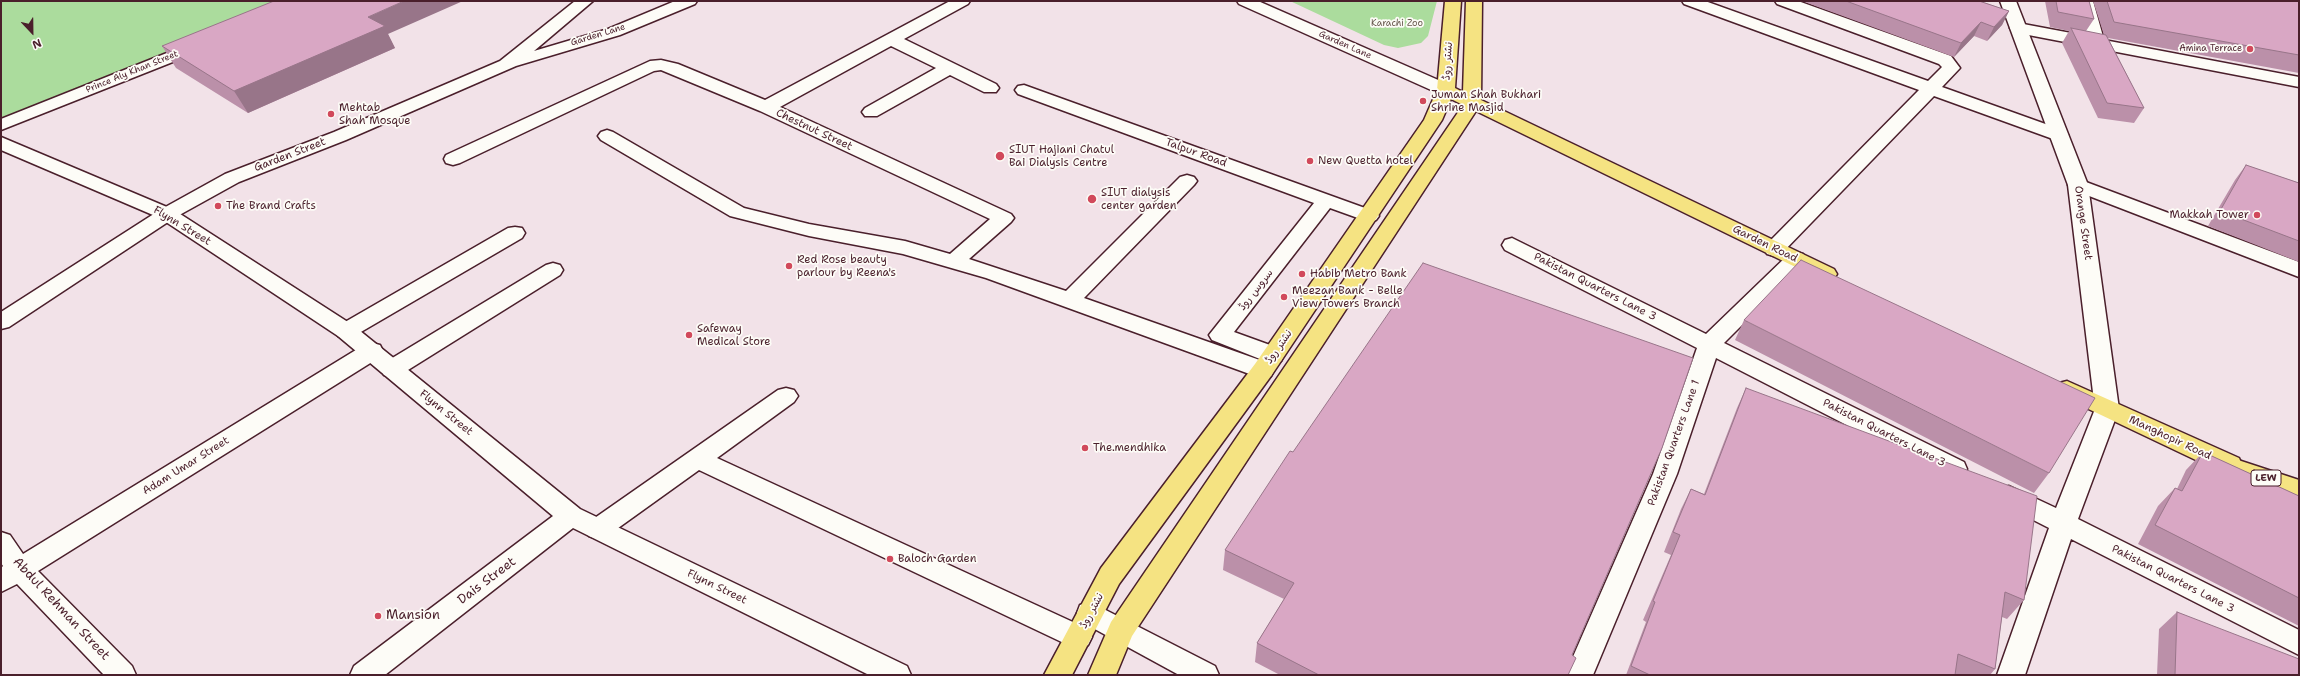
<!DOCTYPE html>
<meta charset="utf-8">
<style>
body{margin:0}
#map{position:relative;width:2300px;height:676px;overflow:hidden;background:#f2e2e8;font-family:"Shantell Sans",sans-serif}
canvas{display:block}
.frame{position:absolute;inset:0;border:2px solid #4a1f2b;pointer-events:none}
.north{position:absolute;left:12px;top:12px;width:40px;height:40px;-webkit-text-stroke:3px #fdfcf7;paint-order:stroke;rotate:158deg;font-size:11px;font-weight:700;line-height:16px;text-align:center;color:#4a1f2b}
.north::after{content:'';display:block;margin:auto;width:14px;height:18px;background:#4a1f2b;clip-path:polygon(50% 0,100% 100%,50% 72%,0 100%)}
</style>
<div id="map">
<canvas width="2300" height="676"></canvas>
<div class="frame"></div>
<div class="north">N</div>
</div>
<script>
const c = document.querySelector('canvas').getContext('2d');
c.lineJoin = 'round';
function fill(path, color) {
  c.fillStyle = color;
  c.fill(path, 'evenodd');
}
function shape(rows) {
  const path = new Path2D();
  for (const r of rows) {
    path.moveTo(r[0], r[1]);
    for (let i = 2; i < r.length; i += 2) path.lineTo(r[i], r[i + 1]);
  }
  return path;
}
function trace(path, color, width, dash) {
  c.strokeStyle = color;
  c.lineWidth = width;
  c.lineCap = dash ? 'butt' : 'round';
  c.setLineDash(dash || []);
  c.stroke(path);
}
function drawText(font, color, halo, rows, align = 'center') {
  c.font = font + ' "Shantell Sans","Playpen Sans Arabic",sans-serif';
  c.lineWidth = 3.5;
  c.setLineDash([]);
  c.textBaseline = 'middle';
  c.strokeStyle = halo;
  c.fillStyle = color;
  for (const [text, x, y, turn = 0] of rows) {
    c.save();
    c.translate(x, y);
    c.rotate((+turn || 0) * Math.PI / 180);
    c.textAlign = isNaN(turn) ? turn : align;
    if (halo) c.strokeText(text, 0, 0);
    c.fillText(text, 0, 0);
    c.restore();
  }
}
fill(shape([
 [1,1,294,1,17,114,1,118],
 [1290,1,1437,1,1428,36,1421,43,1398,48,1384,45]
]), '#abdc9d');
const minor = shape([
 [575,1,593,1,534,51,608,29,675,1,697,1,695,4,620,35,516,66,346,140,239,182,174,218,9,327,1,329,1,312,160,210,225,174,334,132,500,61,575,1],
 [950,1,970,1,968,4,904,39,996,84,999,88,996,92,984,92,950,75,877,116,865,116,862,112,865,108,936,68,891,46,780,107,1011,214,1014,218,1011,222,969,259,1066,291,1180,177,1187,175,1194,177,1197,181,1194,185,1084,298,1271,364,1274,370,1271,376,1263,378,1255,376,986,278,903,254,809,236,730,216,601,140,598,136,601,132,607,130,613,132,744,208,809,224,905,241,950,254,990,219,760,111,661,70,654,71,460,163,453,165,446,163,444,159,446,155,650,61,661,60,678,64,765,100,950,1],
 [1682,1,1705,1,1928,81,1942,67,1939,64,1777,4,1775,1,1798,1,1951,56,1960,68,1942,87,2065,131,2068,135,2065,139,2059,140,2053,139,1934,96,1781,254,1774,256,1767,254,1764,249,1767,244,1919,90,1684,4,1682,1],
 [2077,1,2093,1,2104,40,2299,77,2299,87,2018,33,2012,31,2010,28,2012,25,2018,23,2087,36,2077,1],
 [197,41,203,42,205,46,203,50,1,130,1,119,197,41],
 [1024,85,1376,212,1379,216,1376,220,1369,222,1330,208,1234,332,1281,349,1284,355,1281,361,1273,363,1265,361,1212,340,1209,335,1314,203,1018,94,1015,90,1018,86,1024,85],
 [2078,179,2299,262,2299,277,2071,189,2068,185,2071,181,2078,179],
 [515,227,522,228,525,233,522,238,354,336,346,339,338,336,335,331,338,326,508,228,515,227],
 [1512,238,1706,334,1789,254,1796,252,1803,254,1806,259,1803,264,1724,343,1964,462,1967,469,1964,476,1955,478,1946,476,1716,358,1677,474,1593,675,1565,675,1653,474,1697,348,1505,250,1502,245,1505,240,1512,238],
 [553,263,560,265,563,270,560,275,400,375,392,377,384,375,381,369,384,363,546,265,553,263],
 [372,343,380,345,383,351,380,357,38,571,132,666,136,675,104,675,17,584,1,592,1,568,3,566,1,563,1,532,10,535,23,554,364,345,372,343],
 [786,388,794,390,798,396,794,402,717,458,1088,629,1092,637,1088,645,1078,649,1068,645,699,470,607,536,598,539,589,536,585,529,589,522,778,390,786,388],
 [2107,400,2115,403,2119,409,2078,519,2299,630,2299,655,2071,539,2025,675,1997,675,2049,528,2000,503,1997,496,2000,489,2009,486,2056,508,2095,409,2099,403,2107,400],
 [1090,602,1215,666,1219,675,1179,675,1080,621,1077,613,1080,605,1090,602]
]);
const tertiary = shape([
 [2000,1,2016,1,2088,185,2119,409,2115,415,2107,418,2099,415,2095,409,2068,185,2000,1],
 [1,137,174,210,354,326,580,509,907,666,911,675,869,675,573,528,385,675,350,675,354,666,553,516,338,336,160,218,1,150,1,137]
]);
const secondary = shape([
 [1237,1,1258,1,1452,86,1455,90,1452,94,1446,95,1440,94,1239,4,1237,1]
]);
const primary = shape([
 [1445,1,1461,1,1455,88,1463,92,1466,1,1482,1,1481,100,1834,269,1837,274,1834,279,1827,281,1820,279,1476,111,1132,636,1116,675,1088,675,1111,622,1463,105,1451,99,1442,120,1271,376,1119,584,1072,675,1044,675,1101,568,1255,364,1424,120,1437,90,1445,1],
 [2067,381,2239,458,2242,465,2239,472,2230,474,2221,472,2059,395,2056,389,2059,383,2067,381]
]);
const motorway = shape([
 [2232,458,2299,480,2299,500,2223,474,2220,467,2223,460,2232,458]
]);
trace(minor, '#4a1f2b', 3);
trace(tertiary, '#4a1f2b', 3);
trace(secondary, '#4a1f2b', 3);
trace(primary, '#4a1f2b', 3);
trace(motorway, '#4a1f2b', 3);
fill(minor, '#fdfcf7');
fill(tertiary, '#fdfcf7');
fill(secondary, '#fdfcf7');
fill(primary, '#f5e382');
fill(motorway, '#f5e382');
fill(shape([
 [1802,1,1980,1,2009,11,2002,25,1987,41,1974,36,1954,57],
 [2045,1,2089,1,2094,19,2086,31,2104,35,2093,1,2299,1,2299,73,2108,38,2144,108,2134,123,2098,118,2062,43,2069,31,2050,27],
 [388,34,395,48,248,113,176,68,162,46],
 [2246,165,2299,183,2299,262,2208,226,2235,180],
 [1744,320,2049,473,2034,493,1735,340],
 [1746,388,2024,600,2007,619,2002,617,1995,669,1990,675,1626,675,1646,622,1643,620,1671,555,1664,552,1681,509,1691,489,1704,494,1737,408],
 [1293,452,1572,655,1568,675,1280,675,1255,662,1257,643,1284,599,1223,570,1225,550],
 [2203,452,2299,496,2299,626,2138,544,2158,506,2175,488,2177,489,2186,470],
 [2177,612,2299,675,2157,675,2159,629]
]), '#bb90a9');
fill(shape([
 [404,1,463,1,388,34,395,48,248,113,234,91,368,17],
 [2009,11,2002,25,1987,41,1994,27],
 [1981,22,1974,36,1954,57,1961,43]
]), '#987589');
const building = shape([
 [274,1,404,1,368,17,385,26,234,91,162,46,274,1],
 [1846,1,1979,1,2009,11,1994,27,1981,22,1961,43,1846,1],
 [2056,1,2089,1,2094,19,2058,12,2056,1],
 [2107,1,2299,1,2299,55,2114,22,2107,1],
 [2071,28,2106,35,2144,108,2107,103,2071,28],
 [2246,165,2299,183,2299,241,2220,211,2246,165],
 [1801,260,2095,398,2049,473,1744,320,1801,260],
 [1423,263,1693,358,1662,448,1572,655,1576,658,1568,675,1319,675,1257,643,1294,583,1225,550,1290,451,1293,452,1423,263],
 [1746,388,2037,496,2024,600,2005,592,1995,669,1958,654,1955,675,1650,675,1631,666,1655,602,1653,601,1680,535,1673,532,1691,489,1705,495,1746,388],
 [2203,452,2299,496,2299,598,2155,525,2175,488,2182,491,2203,452],
 [2177,612,2299,659,2299,675,2175,675,2177,612]
]);
fill(building, '#d9a7c4');
trace(building, '#987589', 1);
for (const [x, y, r, color] of [
 [2250,49,4,"#d1495b"],
 [1423,101,4,"#d1495b"],
 [331,114,4,"#d1495b"],
 [1000,156,5,"#d1495b"],
 [1310,161,4,"#d1495b"],
 [1092,199,5,"#d1495b"],
 [218,206,4,"#d1495b"],
 [2257,215,4,"#d1495b"],
 [789,266,4,"#d1495b"],
 [1302,274,4,"#d1495b"],
 [1284,297,4,"#d1495b"],
 [689,335,4,"#d1495b"],
 [1085,448,4,"#d1495b"],
 [890,559,4,"#d1495b"],
 [378,616,4,"#d1495b"]
]) {
  const dot = new Path2D();
  dot.arc(x, y, r, 0, 2 * Math.PI);
  c.fillStyle = color;
  c.fill(dot);
  trace(dot, '#fdfcf7', 1.5);
}
drawText('9px', '#67584d', '#fdfcf7', [
 ["Karachi Zoo",1397,24]
]);
drawText('9px', '#4a1f2b', '#fdfcf7', [
 ["Garden Lane",598,35,-17],
 ["Garden Lane",1345,45,24],
 ["Prince Aly Khan Street",132,72,-22]
]);
drawText('9px', '#4a1f2b', '#fdfcf7', [
 ["Amina Terrace",2242,49]
], 'right');
for (const [x, y, w] of [
 [2266,478,30]
]) {
  const box = new Path2D();
  box.roundRect(x - w / 2, y - 8, w, 16, 3);
  c.fillStyle = '#fdfcf7';
  c.fill(box);
  trace(box, '#4a1f2b', 1);
}
drawText('bold 10px', '#4a1f2b', null, [
 ["LEW",2266,478]
]);
drawText('11px', '#4a1f2b', '#fdfcf7', [
 ["نشتر روڈ",1448,61,-86],
 ["Chestnut Street",814,130,25],
 ["Talpur Road",1196,153,20],
 ["Garden Street",290,155,-21],
 ["Orange Street",2083,223,82],
 ["Flynn Street",182,226,31],
 ["Garden Road",1765,244,26],
 ["Pakistan Quarters Lane 3",1595,287,27],
 ["سروس روڈ",1256,290,-52],
 ["نشتر روڈ",1279,347,-55],
 ["Flynn Street",446,413,39],
 ["Pakistan Quarters Lane 3",1884,433,27],
 ["Manghopir Road",2170,438,25],
 ["Pakistan Quarters Lane 1",1674,443,-70],
 ["Adam Umar Street",186,466,-32],
 ["Pakistan Quarters Lane 3",2173,579,27],
 ["Flynn Street",717,587,26],
 ["نشتر روڈ",1092,611,-62]
]);
drawText('11px', '#4a1f2b', '#fdfcf7', [
 ["Juman Shah Bukhari",1431,95],
 ["Shrine Masjid",1431,108],
 ["Mehtab",339,108],
 ["Shah Mosque",339,121],
 ["SIUT Hajiani Chatul",1009,150],
 ["Bai Dialysis Centre",1009,163],
 ["New Quetta hotel",1318,161],
 ["SIUT dialysis",1101,193],
 ["center garden",1101,206],
 ["The Brand Crafts",226,206],
 ["Makkah Tower",2249,215,"right"],
 ["Red Rose beauty",797,260],
 ["parlour by Reena's",797,273],
 ["Habib Metro Bank",1310,274],
 ["Meezan Bank - Belle",1292,291],
 ["View Towers Branch",1292,304],
 ["Safeway",697,329],
 ["Medical Store",697,342],
 ["The.mendhika",1093,448],
 ["Baloch Garden",898,559]
], 'left');
drawText('13px', '#4a1f2b', '#fdfcf7', [
 ["Dais Street",487,581,-37],
 ["Abdul Rehman Street",61,609,47]
]);
drawText('13px', '#4a1f2b', '#fdfcf7', [
 ["Mansion",386,616]
], 'left');
</script>
